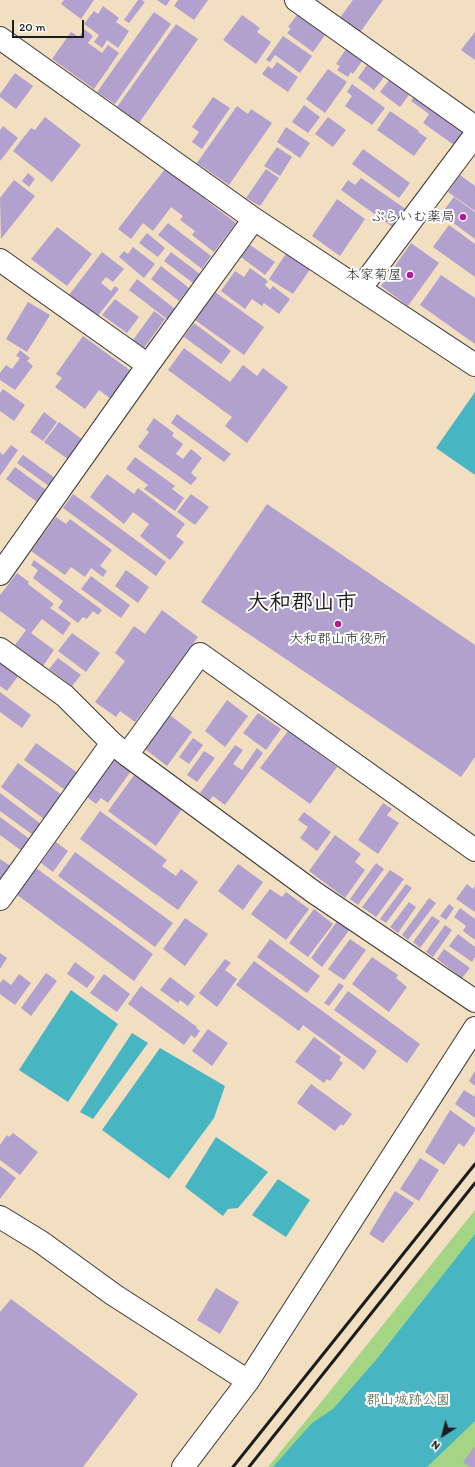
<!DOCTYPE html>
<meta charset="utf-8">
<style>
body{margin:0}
#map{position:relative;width:475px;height:1467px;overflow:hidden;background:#f2dec0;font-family:Itim,sans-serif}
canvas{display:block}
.north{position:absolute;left:423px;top:1415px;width:40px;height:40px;-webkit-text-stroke:3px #fff;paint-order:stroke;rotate:216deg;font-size:11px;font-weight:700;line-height:16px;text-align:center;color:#1c1c1c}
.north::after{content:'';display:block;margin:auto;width:14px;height:18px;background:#1c1c1c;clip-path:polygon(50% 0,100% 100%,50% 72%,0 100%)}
.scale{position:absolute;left:12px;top:20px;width:72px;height:18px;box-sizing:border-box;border:2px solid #1c1c1c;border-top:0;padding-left:5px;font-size:12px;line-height:14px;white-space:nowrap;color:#1c1c1c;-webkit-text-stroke:3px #fff;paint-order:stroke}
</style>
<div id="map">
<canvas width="475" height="1467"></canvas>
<div class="north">N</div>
<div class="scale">20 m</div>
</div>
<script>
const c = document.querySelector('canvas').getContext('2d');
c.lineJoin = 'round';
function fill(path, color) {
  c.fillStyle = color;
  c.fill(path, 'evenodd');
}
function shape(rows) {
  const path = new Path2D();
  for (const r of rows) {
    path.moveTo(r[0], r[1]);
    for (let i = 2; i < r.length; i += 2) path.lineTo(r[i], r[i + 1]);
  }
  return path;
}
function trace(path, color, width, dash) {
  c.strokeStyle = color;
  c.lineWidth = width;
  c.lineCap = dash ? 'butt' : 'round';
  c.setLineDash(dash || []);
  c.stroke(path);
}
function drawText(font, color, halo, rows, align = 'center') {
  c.font = font + ' Itim,"Klee One",sans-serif';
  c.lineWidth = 4;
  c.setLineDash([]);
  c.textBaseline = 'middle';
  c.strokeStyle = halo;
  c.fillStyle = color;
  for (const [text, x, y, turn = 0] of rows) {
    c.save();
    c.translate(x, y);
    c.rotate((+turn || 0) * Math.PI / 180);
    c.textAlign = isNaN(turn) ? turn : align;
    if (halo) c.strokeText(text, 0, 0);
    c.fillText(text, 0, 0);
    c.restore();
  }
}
fill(shape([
 [475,1210,475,1467,268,1467,322,1401]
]), '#a3d584');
fill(shape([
 [475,392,475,475,436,448],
 [71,990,118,1024,68,1102,19,1070],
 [132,1033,148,1043,93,1119,80,1112],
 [160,1048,225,1086,214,1118,169,1179,102,1130],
 [216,1137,268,1172,238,1208,228,1209,223,1216,185,1187],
 [278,1179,310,1200,286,1237,252,1215],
 [475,1234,475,1421,427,1467,273,1467,312,1423,333,1409,376,1360]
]), '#47b5c2');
fill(shape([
 [64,0,94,0,81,19,61,4],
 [138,0,142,0,145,2,129,23,124,20],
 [157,0,170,0,166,6],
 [178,0,208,0,194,20,174,6],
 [353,0,383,0,359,34,339,19],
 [103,6,119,18,116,22,129,31,118,48,107,40,102,48,94,42,99,35,84,24,94,11,98,14],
 [154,12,171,24,115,104,97,92],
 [242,15,260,28,257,32,271,42,256,64,223,40],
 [297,15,325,35,313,52,287,33,291,29,288,27],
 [176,24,198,39,139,123,117,107],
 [84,29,93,36,88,43,102,53,108,45,119,53,94,89,52,59,71,32,79,37],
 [475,32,475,60,461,50],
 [283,36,312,56,300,73,275,55,270,62,266,60],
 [346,49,362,61,353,74,351,72,348,77,337,70,340,66,336,64],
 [277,62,298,77,288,92,262,74,268,66,272,69],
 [367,65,384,77,374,90,358,78],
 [328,69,347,82,325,113,306,99],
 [15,73,33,86,16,109,0,97,0,94],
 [389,80,409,95,400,107,380,92],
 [352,84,385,108,372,125,345,106,352,96,347,92],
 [415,95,464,130,454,145,423,123,429,114,411,101],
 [213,97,230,108,202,149,192,142,199,132,192,127],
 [304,105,320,117,308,133,292,122],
 [237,106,248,114,251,109,272,123,229,185,197,163],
 [390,111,419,131,418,132,427,138,414,156,377,130],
 [45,117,81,145,52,182,13,151,31,128,35,130],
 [328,117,346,130,333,147,315,134],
 [3,126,18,138,0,161,0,130],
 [286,127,310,143,300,158,277,142],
 [277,147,292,157,280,176,264,166],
 [363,149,410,183,399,198,352,164],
 [165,169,236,223,214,252,192,235,195,231,180,220,183,216,171,207,153,231,143,223,131,239,118,229],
 [266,169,279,178,260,206,246,198],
 [28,173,35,179,29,187,22,181],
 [460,175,475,186,475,211,448,192],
 [361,178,407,210,394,228,341,190,348,180,355,185],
 [14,180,35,196,1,239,0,198],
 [454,197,475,212,475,239,441,214],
 [337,199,365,219,340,256,312,236],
 [168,223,211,256,202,269,158,235],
 [449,225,475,244,475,277,433,247],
 [57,227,92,254,67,286,31,259],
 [147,233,165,248,158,257,139,243],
 [411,243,439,263,408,306,381,286],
 [250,245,275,262,265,275,241,257],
 [133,247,155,264,144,278,119,257,124,251,128,254],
 [102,252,124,269,113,282,106,277,101,283,111,291,115,286,119,289,97,317,69,295],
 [171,252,200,274,193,283,164,261],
 [287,252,311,268,293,294,269,279],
 [161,266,189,288,179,301,151,279],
 [250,268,268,281,265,285,270,290,273,286,290,299,279,314,264,303,262,306,252,299,245,309,221,291,235,271,244,277],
 [441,275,475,298,475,344,420,305],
 [137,279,175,309,167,319,129,290],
 [215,292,264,327,244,355,195,320],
 [115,299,139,317,127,333,102,315],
 [28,302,50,315,27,352,6,339],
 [154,311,165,319,144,348,133,340],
 [194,323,231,351,221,364,184,337],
 [83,336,131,371,111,399,99,390,85,409,55,387,62,378,56,374],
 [184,348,230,382,243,365,257,376,263,368,288,387,247,443,225,426,232,417,168,370],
 [20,350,30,358,27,361,33,366,15,390,0,380,0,373,6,365,12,369,20,358,16,356],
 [3,389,25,405,14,421,0,411,0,393],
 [44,412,57,422,43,441,30,432],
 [177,414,231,454,224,462,171,423],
 [154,418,174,433,172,436,183,444,176,454,183,459,191,449,202,458,191,473,197,478,191,485,138,447,149,432,146,430],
 [59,422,83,440,69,460,44,442],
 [11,445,18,450,0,476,0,452,3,455],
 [23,455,55,478,49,486,17,463],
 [135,457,175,486,172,489,184,498,175,511,144,489,148,485,126,469],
 [15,467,46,490,37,502,6,479],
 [107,474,134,494,138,488,185,524,176,536,184,542,170,560,140,536,149,524,133,512,124,524,90,497],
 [73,494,166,562,156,576,63,508],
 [191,494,209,507,195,525,177,512],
 [267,504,475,645,475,757,461,777,201,602],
 [56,517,66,524,70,519,112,550,100,566,107,571,103,577,91,568,85,577,71,567,65,575,31,551],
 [34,560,102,610,98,615,93,611,87,619,83,617,78,623,58,608,63,601,33,578,38,570,31,565],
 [126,570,149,587,138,603,115,586],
 [17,573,29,582,28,584,54,604,50,608,71,623,63,635,42,619,31,633,54,650,43,666,15,645,26,630,0,611,0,595],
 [91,576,130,605,121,618,81,589],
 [162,610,198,637,135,722,120,711,116,717,95,702,125,661,115,653,134,626,145,634],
 [72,633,100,653,86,672,58,651],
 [58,658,81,675,72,686,49,669],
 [0,662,19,675,7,691,0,686],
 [0,692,31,715,22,728,0,712],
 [227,700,248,716,225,747,205,731],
 [258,713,281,729,266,750,243,733],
 [170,715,192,732,167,766,145,749],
 [288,731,337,767,310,804,260,768],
 [193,738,203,745,189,764,179,757],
 [36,743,78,773,65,790,24,760],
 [235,745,243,750,233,764,242,770,257,748,263,753,225,805,213,796,209,801,200,793],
 [204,751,215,758,197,782,187,775],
 [115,759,131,771,108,803,101,798,96,804,87,797],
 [18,763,62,795,44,819,1,787],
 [135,774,182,809,156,846,108,811],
 [0,793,41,824,33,835,0,811],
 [383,803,392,809,387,815,399,823,378,854,358,840],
 [100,811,167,860,162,866,176,876,181,869,198,882,178,910,80,839],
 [304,812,331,832,317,851,300,838,308,827,298,820],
 [0,817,31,840,22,851,0,835],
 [335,835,361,854,355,862,365,870,345,898,309,871],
 [56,842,68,851,53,872,41,863],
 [75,852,173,923,155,947,58,876],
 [0,859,12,867,0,883],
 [376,863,384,869,358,905,350,899],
 [238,864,263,882,243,910,218,891],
 [36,868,153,954,134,981,16,894],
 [390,870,404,879,376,917,362,907],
 [406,884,412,888,386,923,380,919],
 [467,884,473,889,475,886,475,912,456,899],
 [270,889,282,897,286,892,309,909,286,940,251,914],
 [429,898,436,903,408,940,402,935],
 [409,902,416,907,398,933,390,927],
 [449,904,454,908,446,920,440,916],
 [460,908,475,919,475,940,463,931,466,926,454,917],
 [314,909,333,924,308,957,289,943],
 [432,916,440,921,420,948,413,942],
 [185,918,208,934,185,966,163,949],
 [338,920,350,929,322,967,311,958],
 [445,925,452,930,433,957,426,952],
 [458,934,475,947,475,957,472,962,449,946],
 [270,939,320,976,307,993,257,957],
 [350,939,366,950,344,980,328,969],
 [444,949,470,968,462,978,437,959],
 [0,953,7,958,0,969],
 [372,957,398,975,396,978,407,987,389,1012,352,984],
 [225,959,231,963,225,970,237,979,217,1007,199,993],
 [254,961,377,1051,364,1070,303,1025,299,1031,236,985],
 [75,962,95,977,87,988,67,974],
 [46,973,57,981,31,1016,21,1008],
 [19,974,31,983,15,1005,0,994,0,983,3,979,11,985],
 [104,974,130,994,117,1012,90,993],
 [170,977,195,996,188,1006,180,1000,178,1003,160,990],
 [339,983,344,986,329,1006,324,1003],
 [141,986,197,1027,196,1028,200,1031,195,1038,191,1035,184,1045,128,1004],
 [348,991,420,1044,407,1063,334,1010],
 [208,1029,228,1043,212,1066,192,1051],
 [314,1037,341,1057,339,1060,343,1063,330,1081,327,1079,324,1083,295,1062],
 [475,1071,475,1086,469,1081],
 [311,1084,352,1114,343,1126,341,1124,335,1131,297,1103],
 [464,1090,475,1097,475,1118,455,1104],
 [450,1110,475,1128,475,1131,464,1147,459,1143,444,1165,425,1152],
 [13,1133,38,1152,20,1175,0,1160,0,1145,7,1135,9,1137],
 [420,1158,439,1170,419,1201,400,1189],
 [0,1166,16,1178,0,1199],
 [395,1191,414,1203,383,1243,369,1234],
 [216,1288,239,1302,220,1334,197,1320],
 [11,1299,138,1394,83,1467,0,1467,0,1312],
 [475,1446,475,1467,470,1467,463,1462]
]), '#b2a1ce');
const minor = shape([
 [296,0,475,127],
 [0,38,254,219,475,365],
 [0,260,148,365],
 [360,289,475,135],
 [0,574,148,365,254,219],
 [0,649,65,696,112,743,127,755,315,893,475,1001],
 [127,755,200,654,475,850],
 [0,899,112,743],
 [0,1217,41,1242,114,1295,248,1381],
 [183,1467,248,1381,475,1028]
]);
trace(minor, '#3c3935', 24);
trace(minor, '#fff', 22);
trace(shape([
 [233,1467,475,1164],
 [249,1467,475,1183]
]), '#1c1c1c', 3);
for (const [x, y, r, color] of [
 [463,217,4,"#b5179e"],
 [410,275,4,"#b5179e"],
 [338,624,4,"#b5179e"]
]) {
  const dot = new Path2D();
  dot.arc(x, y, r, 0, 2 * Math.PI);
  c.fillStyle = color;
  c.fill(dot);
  trace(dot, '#fff', 1.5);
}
drawText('14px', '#1c1c1c', '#fff', [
 ["ぷらいむ薬局",455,217],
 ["本家菊屋",402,275],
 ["大和郡山市役所",338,639,"center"]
], 'right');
drawText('14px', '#4b5d40', '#fff', [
 ["郡山城跡公園",408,1400]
]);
drawText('bold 22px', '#1c1c1c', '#fff', [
 ["大和郡山市",302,603]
]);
</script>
